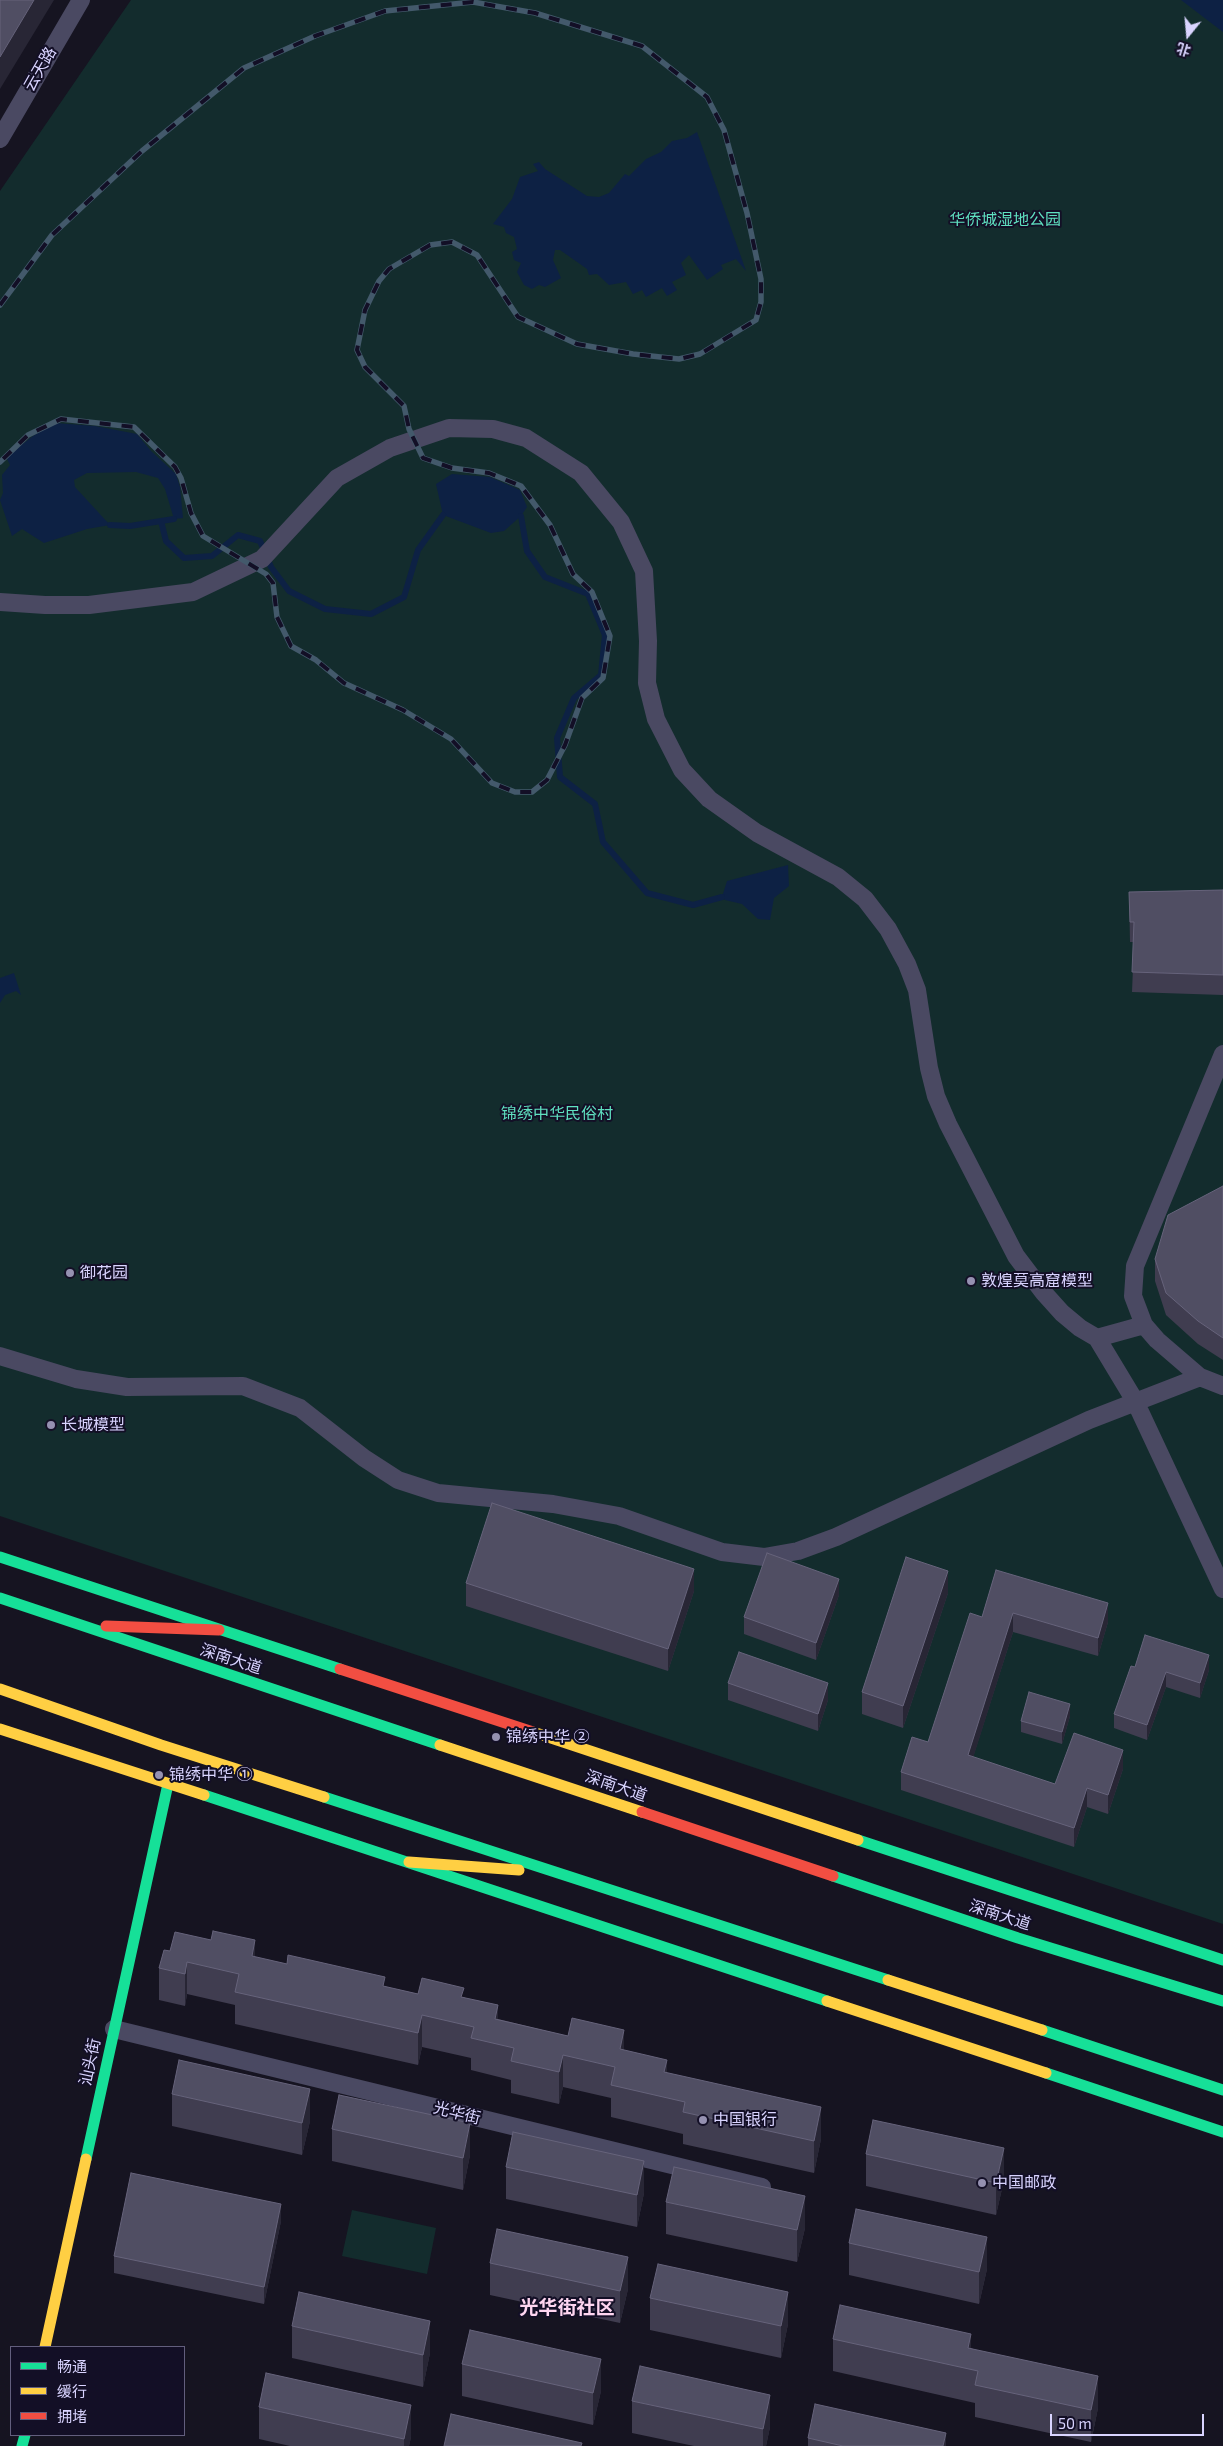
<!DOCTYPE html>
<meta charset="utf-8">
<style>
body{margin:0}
#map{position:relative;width:1223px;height:2446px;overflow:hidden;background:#161421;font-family:"Exo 2","Noto Sans SC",sans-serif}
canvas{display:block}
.legend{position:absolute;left:10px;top:2346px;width:175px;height:90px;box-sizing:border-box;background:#130f26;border:1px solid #625e7d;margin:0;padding:6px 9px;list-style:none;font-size:15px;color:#d9d4ff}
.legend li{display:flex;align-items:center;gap:10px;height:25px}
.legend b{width:25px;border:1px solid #625e7d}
.north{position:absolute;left:1163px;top:10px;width:50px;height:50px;-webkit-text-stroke:4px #130f26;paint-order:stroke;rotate:197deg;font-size:14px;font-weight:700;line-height:20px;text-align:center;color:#d9d4ff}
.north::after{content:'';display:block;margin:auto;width:18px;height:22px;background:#d9d4ff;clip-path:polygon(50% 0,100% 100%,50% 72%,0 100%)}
.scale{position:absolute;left:1050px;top:2414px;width:154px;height:22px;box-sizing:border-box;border:2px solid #d9d4ff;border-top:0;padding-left:6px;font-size:15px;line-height:18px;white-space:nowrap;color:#d9d4ff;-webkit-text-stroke:4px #130f26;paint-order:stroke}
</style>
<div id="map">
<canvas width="1223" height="2446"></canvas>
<ul class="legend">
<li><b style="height:6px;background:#16e098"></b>畅通</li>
<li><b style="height:6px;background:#ffcf43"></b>缓行</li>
<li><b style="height:6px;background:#f24e42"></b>拥堵</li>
</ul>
<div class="north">北</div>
<div class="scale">50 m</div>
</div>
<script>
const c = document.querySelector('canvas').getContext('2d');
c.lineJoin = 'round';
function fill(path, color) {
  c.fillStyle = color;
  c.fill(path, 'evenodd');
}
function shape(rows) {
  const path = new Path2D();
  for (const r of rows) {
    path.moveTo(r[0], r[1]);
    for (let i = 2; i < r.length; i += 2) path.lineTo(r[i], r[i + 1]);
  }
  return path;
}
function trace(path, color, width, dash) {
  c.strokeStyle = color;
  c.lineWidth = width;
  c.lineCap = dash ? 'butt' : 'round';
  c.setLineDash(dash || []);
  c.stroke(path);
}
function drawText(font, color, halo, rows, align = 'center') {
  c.font = font + ' "Exo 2","Noto Sans SC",sans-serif';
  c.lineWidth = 4;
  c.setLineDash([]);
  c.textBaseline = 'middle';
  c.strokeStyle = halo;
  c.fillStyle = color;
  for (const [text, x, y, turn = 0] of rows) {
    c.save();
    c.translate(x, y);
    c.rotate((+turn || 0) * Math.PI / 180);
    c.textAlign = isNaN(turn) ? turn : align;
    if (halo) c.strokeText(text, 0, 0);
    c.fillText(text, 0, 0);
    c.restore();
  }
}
fill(shape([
 [131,0,1223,0,1223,1924,0,1516,0,191],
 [352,2210,436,2228,427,2274,342,2256]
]), '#132c2d');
fill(shape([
 [1181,0,1223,0,1223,32],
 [697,132,746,271,736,259,721,265,723,269,707,280,689,255,681,263,686,275,672,282,677,290,667,296,662,288,646,297,642,290,633,294,626,282,609,285,597,274,589,275,587,269,580,264,560,250,555,250,553,260,561,278,545,287,539,285,532,289,524,285,517,272,521,263,514,260,512,252,517,249,514,237,506,233,504,227,493,224,512,199,520,177,538,171,533,164,539,162,545,169,587,196,599,197,609,193,625,174,629,176,646,159,661,152,672,141,687,138],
 [55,423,95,426,137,434,151,451,176,474,180,487,183,518,174,519,165,489,158,478,136,472,87,473,74,480,75,487,110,525,87,529,44,543,22,529,12,536,0,500,3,493,2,475,10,465,6,457,33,436],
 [452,474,490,477,520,490,527,507,521,516,504,531,491,533,443,515,436,484],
 [788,865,789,886,774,898,770,920,758,919,742,904,725,900,722,897,727,881],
 [14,973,21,995,16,991,5,995,0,1003,0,978]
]), '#0d2144');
trace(shape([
 [521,516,527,551,545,577,588,594,605,635,601,675,574,698,557,738,560,777,595,804,603,842,647,893,693,905,722,897],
 [174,519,161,521,166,541,184,558,212,556,238,535,260,541,271,567,289,591,325,609,371,614,404,597,418,550,443,515],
 [110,525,130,526,161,521]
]), '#0d2144', 6);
trace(shape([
 [0,139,81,0],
 [0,602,45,605,89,605,193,592,262,559,337,478,390,448,449,428,493,429,526,438,581,473,621,522,644,571,648,641,647,683,656,719,682,770,709,799,757,833,838,877,865,899,888,929,907,964,917,990,929,1068,936,1096,948,1124,1016,1256,1044,1293,1062,1313,1080,1328,1097,1338,1144,1325],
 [1223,1054,1135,1266,1133,1296,1144,1325,1157,1340,1200,1377,1223,1386],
 [1097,1338,1135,1401,1223,1589],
 [0,1356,76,1379,127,1387,243,1386,300,1408,364,1458,398,1480,438,1493,553,1504,619,1516,722,1552,764,1557,798,1551,836,1537,1089,1420,1200,1377],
 [114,2029,762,2187]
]), '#4a4962', 18);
trace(shape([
 [0,1557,340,1669],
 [0,1598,440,1745],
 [204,1795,827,2001],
 [324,1797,888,1980],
 [858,1840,1223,1960],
 [833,1876,1018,1938,1223,2001],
 [1042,2030,1223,2090],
 [1046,2073,1223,2132],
 [86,2159,168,1784],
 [22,2446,25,2435]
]), '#16e098', 11);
trace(shape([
 [0,1689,161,1745,324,1797],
 [0,1729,204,1795],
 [533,1732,858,1840],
 [440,1745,642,1812],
 [409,1862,519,1870],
 [888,1980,1042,2030],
 [827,2001,1046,2073],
 [45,2347,86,2159]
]), '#ffcf43', 11);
trace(shape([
 [106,1626,219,1630],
 [340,1669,533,1732],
 [642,1812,833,1876]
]), '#f24e42', 11);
const rail = shape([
 [0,305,52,235,142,151,244,68,315,36,385,11,473,2,535,13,642,46,707,97,724,130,747,213,761,279,761,302,756,320,700,354,679,359,633,354,577,344,518,317,477,255,452,242,430,245,389,269,379,281,365,310,357,350,365,367,404,406,409,429,423,458,452,468,489,473,521,486,550,525,573,574,592,592,610,636,603,678,582,698,565,745,547,780,532,792,515,792,492,783,451,739,403,710,344,683,316,660,291,646,277,617,273,583,266,574,203,536,191,513,181,478,175,467,134,427,61,419,28,435,0,462]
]);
trace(rail, '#43596b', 5.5);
trace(rail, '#130f26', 4, [11]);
fill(shape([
 [1223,890,1223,995,1132,992,1134,942,1130,942,1129,892],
 [1223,1186,1223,1360,1198,1344,1166,1315,1155,1281,1155,1259],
 [996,1570,1108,1622,1098,1656,1013,1632,973,1757,1055,1784,1123,1769,1108,1814,1087,1807,1074,1847,901,1790,901,1772,928,1742,982,1617],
 [466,1583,694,1591,668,1671,466,1606],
 [948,1593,903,1728,862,1714,862,1692],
 [839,1595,816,1660,744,1634,744,1617],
 [1135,1667,1209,1670,1200,1698,1166,1687,1147,1740,1114,1728,1114,1714],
 [728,1683,828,1700,818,1731,728,1700],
 [1070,1716,1062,1744,1021,1732,1021,1721],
 [211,1940,255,1957,418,1994,464,1997,498,2019,624,2050,667,2073,821,2139,814,2173,683,2144,683,2134,611,2117,611,2098,563,2087,559,2104,511,2093,511,2080,471,2070,471,2058,422,2047,418,2065,235,2024,235,2005,187,1994,185,2006,159,2000,159,1968,170,1951],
 [172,2094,310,2121,302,2155,172,2126],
 [332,2129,470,2155,463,2190,332,2161],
 [866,2154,1004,2180,996,2215,866,2186],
 [506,2167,644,2193,637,2227,506,2199],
 [666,2202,805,2228,797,2262,666,2234],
 [281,2221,264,2304,114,2273,114,2256],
 [849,2243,987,2269,979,2304,849,2275],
 [490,2263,628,2289,620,2323,490,2295],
 [650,2298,788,2324,781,2358,650,2330],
 [292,2326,430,2353,423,2387,292,2358],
 [833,2339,971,2348,1098,2408,1091,2442,975,2417,975,2403,833,2371],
 [462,2364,601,2391,593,2425,462,2396],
 [632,2401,770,2427,766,2446,694,2446,632,2433],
 [259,2407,411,2437,409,2446,290,2446,259,2439],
 [808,2438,946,2446,808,2446]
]), '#403d50');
fill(shape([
 [34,0,54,0,0,89,0,57],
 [694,1569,694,1591,668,1671,668,1649],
 [948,1571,948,1593,903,1728,903,1706],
 [839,1579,839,1595,816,1660,816,1643],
 [1108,1603,1108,1622,1098,1656,1098,1638],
 [1013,1613,1013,1632,968,1774,968,1755],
 [1209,1655,1209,1670,1200,1698,1200,1683],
 [1166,1672,1166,1687,1147,1740,1147,1725],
 [828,1683,828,1700,818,1731,818,1714],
 [1070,1704,1070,1716,1062,1744,1062,1732],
 [1123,1750,1123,1769,1108,1814,1108,1795],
 [1087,1788,1087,1807,1074,1847,1074,1828],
 [255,1940,255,1972,252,1956],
 [187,1962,187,1994,185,2006,185,1974],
 [498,2005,498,2037,495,2019],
 [422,2015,422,2047,418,2065,418,2033],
 [624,2030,624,2062,620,2049],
 [563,2055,563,2087,559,2104,559,2072],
 [667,2060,667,2092,664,2072],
 [310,2089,310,2121,302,2155,302,2123],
 [821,2107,821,2139,814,2173,814,2141],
 [470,2123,470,2155,463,2190,463,2158],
 [1004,2148,1004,2180,996,2215,996,2183],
 [644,2161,644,2193,637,2227,637,2195],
 [805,2196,805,2228,797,2262,797,2230],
 [281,2204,281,2221,264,2304,264,2287],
 [987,2237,987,2269,979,2304,979,2272],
 [628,2257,628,2289,620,2323,620,2291],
 [788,2292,788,2324,781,2358,781,2326],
 [430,2321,430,2353,423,2387,423,2355],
 [971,2334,971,2366,968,2348],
 [601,2359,601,2391,593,2425,593,2393],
 [1098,2376,1098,2408,1091,2442,1091,2410],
 [770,2395,770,2427,766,2446,763,2446,763,2429],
 [411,2405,411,2437,409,2446,404,2446,404,2439],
 [946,2433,946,2446,943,2446]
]), '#282635');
const building = shape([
 [0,0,34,0,0,57,0,0],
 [1223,890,1223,975,1132,972,1134,922,1130,922,1129,892,1223,890],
 [1223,1186,1223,1338,1198,1321,1166,1293,1155,1259,1168,1215,1223,1186],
 [492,1503,694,1569,668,1649,466,1583,492,1503],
 [767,1553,839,1579,816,1643,744,1617,767,1553],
 [906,1557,948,1571,903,1706,862,1692,906,1557],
 [996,1570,1108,1603,1098,1638,1013,1613,968,1755,1055,1784,1074,1733,1123,1750,1108,1795,1087,1788,1074,1828,901,1772,912,1737,928,1742,970,1613,982,1617,996,1570],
 [1145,1635,1209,1655,1200,1683,1166,1672,1147,1725,1114,1714,1131,1666,1135,1667,1145,1635],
 [739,1652,828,1683,818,1714,728,1683,739,1652],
 [1029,1692,1070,1704,1062,1732,1021,1721,1029,1692],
 [213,1931,255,1940,252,1956,287,1964,288,1955,385,1977,383,1986,418,1994,422,1978,464,1988,461,1997,498,2005,495,2019,568,2036,572,2018,624,2030,620,2049,667,2060,664,2072,821,2107,814,2141,683,2112,685,2102,611,2085,615,2067,563,2055,559,2072,511,2061,514,2048,471,2038,474,2027,422,2015,418,2033,235,1992,239,1974,187,1962,185,1974,159,1968,164,1950,170,1951,175,1932,211,1940,213,1931],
 [179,2060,310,2089,302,2123,172,2094,179,2060],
 [339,2095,470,2123,463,2158,332,2129,339,2095],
 [873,2120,1004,2148,996,2183,866,2154,873,2120],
 [513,2132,644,2161,637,2195,506,2167,513,2132],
 [674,2167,805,2196,797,2230,666,2202,674,2167],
 [131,2173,281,2204,264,2287,114,2256,131,2173],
 [856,2209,987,2237,979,2272,849,2243,856,2209],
 [497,2229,628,2257,620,2291,490,2263,497,2229],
 [658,2264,788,2292,781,2326,650,2298,658,2264],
 [299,2292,430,2321,423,2355,292,2326,299,2292],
 [840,2305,971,2334,968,2348,1098,2376,1091,2410,975,2385,978,2371,833,2339,840,2305],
 [470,2330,601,2359,593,2393,462,2364,470,2330],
 [640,2366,770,2395,763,2429,632,2401,640,2366],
 [266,2373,411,2405,404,2439,259,2407,266,2373],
 [815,2404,946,2433,943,2446,843,2446,808,2438,815,2404],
 [451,2414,582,2443,581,2446,444,2446,451,2414]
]);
fill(building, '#504e63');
trace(building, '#66637b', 1);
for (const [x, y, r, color] of [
 [70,1273,5,"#9591b1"],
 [971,1281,5,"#9591b1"],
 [51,1425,5,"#9591b1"],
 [496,1737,5,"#9591b1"],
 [159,1775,5,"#9591b1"],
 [703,2120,5,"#9591b1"],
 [982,2183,5,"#9591b1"]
]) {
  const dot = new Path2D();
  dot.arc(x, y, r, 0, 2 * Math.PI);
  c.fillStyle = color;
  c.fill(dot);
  trace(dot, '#130f26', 2);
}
drawText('16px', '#d9d4ff', '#130f26', [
 ["云天路",40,69,-60],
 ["深南大道",231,1659,18],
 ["深南大道",616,1786,19],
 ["深南大道",1000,1915,18],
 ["汕头街",90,2062,-78],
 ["光华街",457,2113,14]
]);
drawText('16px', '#5fe0c0', '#130f26', [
 ["华侨城湿地公园",1005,220],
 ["锦绣中华民俗村",557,1114]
]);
drawText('16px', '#d9d4ff', '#130f26', [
 ["御花园",80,1273],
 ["敦煌莫高窟模型",981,1281],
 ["长城模型",61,1425],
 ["锦绣中华 ②",506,1737],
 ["锦绣中华 ①",169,1775],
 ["中国银行",713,2120],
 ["中国邮政",992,2183]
], 'left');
drawText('bold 19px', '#ffd6f0', '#130f26', [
 ["光华街社区",567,2308]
]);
</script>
